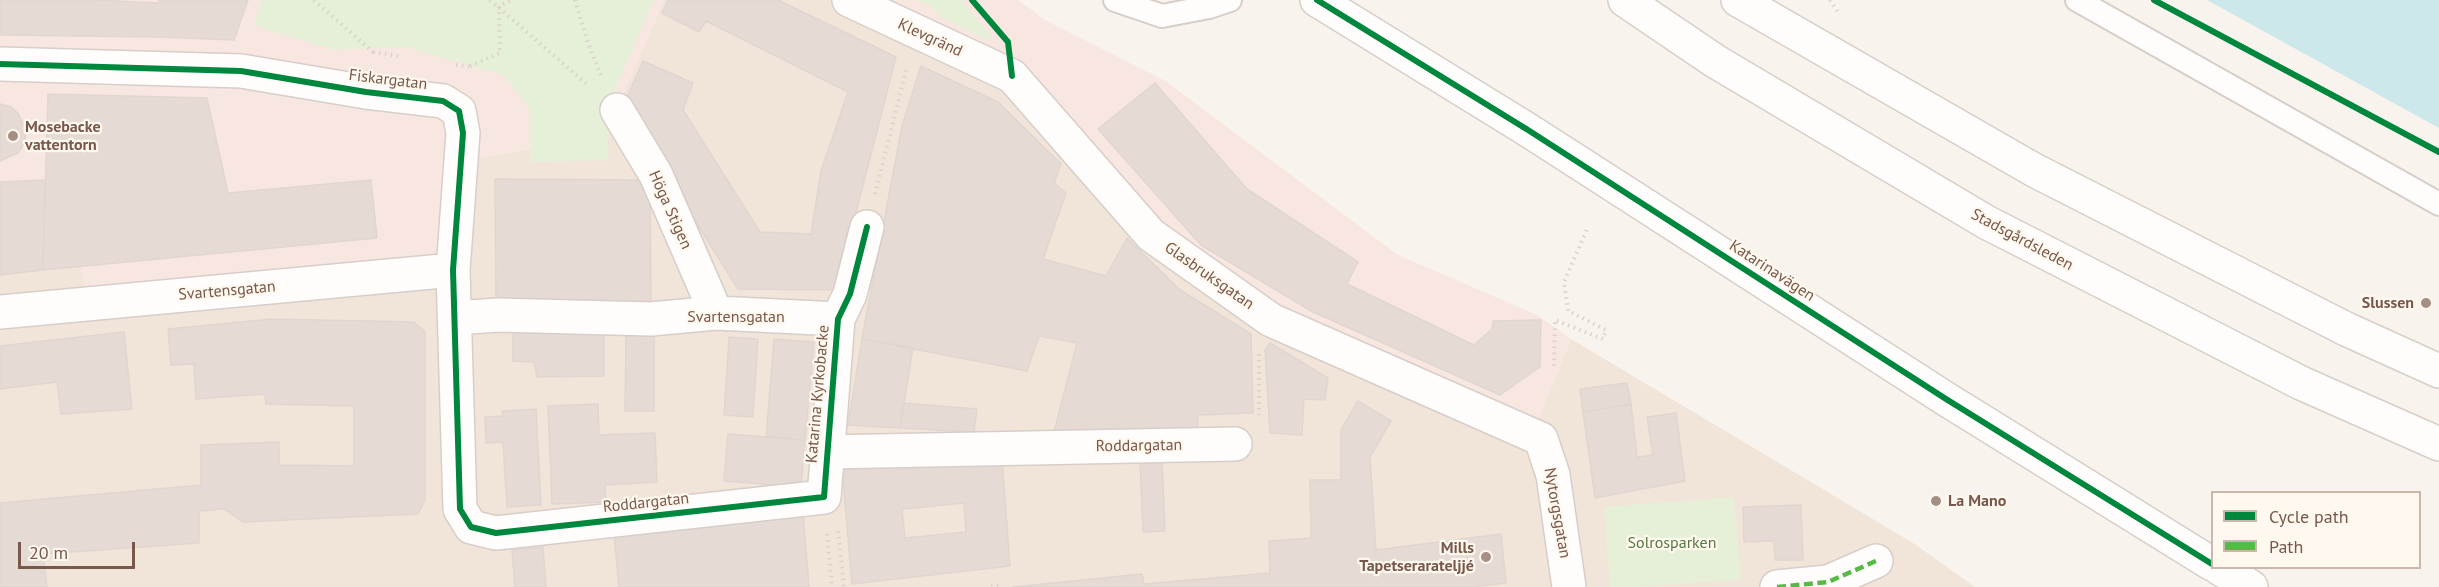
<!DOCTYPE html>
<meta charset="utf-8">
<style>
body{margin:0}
#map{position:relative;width:2439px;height:587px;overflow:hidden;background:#f8f3ed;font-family:"PT Sans",sans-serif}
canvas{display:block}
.legend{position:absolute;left:2211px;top:491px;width:210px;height:78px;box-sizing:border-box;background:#fff8ef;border:2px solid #c9b8ad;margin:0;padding:8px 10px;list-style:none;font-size:18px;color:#78584a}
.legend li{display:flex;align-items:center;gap:12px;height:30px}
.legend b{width:30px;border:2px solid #c9b8ad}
.scale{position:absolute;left:18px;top:542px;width:117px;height:27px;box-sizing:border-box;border:3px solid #78584a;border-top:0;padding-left:8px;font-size:18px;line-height:21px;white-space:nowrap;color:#78584a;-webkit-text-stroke:4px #fff8ef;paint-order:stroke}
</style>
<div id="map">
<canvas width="2439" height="587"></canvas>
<ul class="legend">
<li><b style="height:8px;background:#00873e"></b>Cycle path</li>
<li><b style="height:8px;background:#58b947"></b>Path</li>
</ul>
<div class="scale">20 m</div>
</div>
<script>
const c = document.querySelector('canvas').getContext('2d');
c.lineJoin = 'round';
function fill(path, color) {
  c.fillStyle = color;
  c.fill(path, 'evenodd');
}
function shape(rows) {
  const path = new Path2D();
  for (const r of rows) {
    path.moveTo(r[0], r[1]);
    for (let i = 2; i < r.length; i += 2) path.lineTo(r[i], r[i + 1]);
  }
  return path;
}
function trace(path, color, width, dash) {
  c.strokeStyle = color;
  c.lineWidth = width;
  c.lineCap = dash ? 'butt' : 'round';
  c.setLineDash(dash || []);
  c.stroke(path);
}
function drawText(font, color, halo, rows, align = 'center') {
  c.font = font + ' "PT Sans",sans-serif';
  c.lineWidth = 4.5;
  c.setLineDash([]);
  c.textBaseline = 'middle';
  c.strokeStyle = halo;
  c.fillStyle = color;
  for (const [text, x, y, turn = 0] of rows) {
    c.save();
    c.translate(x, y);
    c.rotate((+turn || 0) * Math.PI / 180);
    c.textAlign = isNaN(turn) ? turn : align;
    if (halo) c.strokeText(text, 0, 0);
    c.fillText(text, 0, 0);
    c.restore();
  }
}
fill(shape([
 [664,0,835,0,1012,81,1526,447,1571,339,1913,543,1975,587,0,587,0,185,69,181,87,303,459,161,605,136]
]), '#f1e5da');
fill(shape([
 [0,0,664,0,605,136,459,161,451,268,87,303,69,181,0,185],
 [835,0,1018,0,1045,20,1167,82,1398,255,1537,315,1571,339,1526,447,1149,236,1012,81]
]), '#f8e7e0');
fill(shape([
 [261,0,654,0,610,100,607,160,531,162,529,108,505,76,406,47,334,50,254,25],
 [916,0,961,0,991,35,988,40,944,19,929,5],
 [1734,497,1741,579,1641,587,1610,587,1604,507]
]), '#e6efd7');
fill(shape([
 [2207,0,2439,0,2439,128]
]), '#cde8ea');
const building = shape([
 [0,0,95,0,159,3,159,0,248,0,234,40,158,37,0,35,0,0],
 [668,0,778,0,896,57,836,290,738,289,623,106,643,61,693,83,683,110,760,232,811,234,821,171,848,92,706,21,699,32,662,13,668,0],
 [921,66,998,102,1061,164,1054,183,1066,193,1043,259,1106,276,1127,238,1180,290,1251,334,1253,413,1198,415,1197,434,1053,436,1077,343,1039,336,1027,371,862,339,902,126,921,66],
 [1155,83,1247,189,1358,262,1347,284,1474,345,1492,329,1493,321,1541,320,1540,367,1500,395,1313,312,1201,245,1098,129,1155,83],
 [48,94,207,98,228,193,371,180,377,238,43,270,48,94],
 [0,104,11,107,18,113,26,129,25,142,18,153,0,161,0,104],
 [495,179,650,180,651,307,496,305,495,179],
 [45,180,43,270,0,275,0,182,45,180],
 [272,319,414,322,425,332,425,500,418,514,243,522,224,509,199,511,199,543,43,554,47,587,0,587,0,503,201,485,201,445,279,442,279,465,354,466,354,406,266,404,265,394,196,399,194,364,171,365,168,329,272,319],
 [513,326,604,329,604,376,537,377,534,362,513,361,513,326],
 [124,332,132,409,61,414,57,382,0,389,0,346,124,332],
 [626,332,654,332,654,411,625,411,626,332],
 [729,337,758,339,753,417,724,415,729,337],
 [774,339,814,342,805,440,766,436,774,339],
 [862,339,913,348,900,428,848,425,862,339],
 [1270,343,1328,378,1325,400,1304,399,1302,435,1270,433,1265,350,1270,343],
 [1627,383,1631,404,1583,412,1580,389,1627,383],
 [1358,401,1391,421,1370,457,1376,550,1501,534,1506,583,1473,587,1013,587,1142,574,1144,584,1270,573,1269,541,1311,538,1310,480,1341,480,1341,430,1358,401],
 [903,403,977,409,974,432,900,428,903,403],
 [598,404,599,435,655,433,657,482,605,485,606,502,552,504,548,406,598,404],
 [1631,404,1637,457,1653,455,1647,417,1676,413,1685,481,1595,498,1583,412,1631,404],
 [536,409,541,505,507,507,503,442,486,443,485,417,503,416,502,411,536,409],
 [728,434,805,440,801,487,724,481,728,434],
 [1002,459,1010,566,852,584,842,469,1002,459],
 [964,503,966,532,905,538,902,509,964,503],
 [1162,460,1165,531,1143,532,1140,461,1162,460],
 [1801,505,1803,560,1775,560,1774,541,1744,542,1743,507,1801,505],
 [803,513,809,587,619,587,614,535,803,513],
 [543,547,546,587,515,587,512,550,543,547]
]);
fill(building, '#e5dbd4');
trace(building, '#e1d6cf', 1.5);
const lane = shape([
 [1115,0,1162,16,1209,7,1230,0],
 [2077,0,2439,204]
]);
const street = shape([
 [849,0,1012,76,1151,235,1271,320,1541,439,1553,475,1569,587],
 [1317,0,1528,130,1946,399,2212,564],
 [0,64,241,71,366,92,443,101,459,111,463,133,453,270,460,509,471,527,496,533,824,497,838,319,850,294,867,227],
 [617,110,656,175,716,313],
 [0,312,453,270],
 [455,318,498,315,651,319,716,313,838,319],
 [827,452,1235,444],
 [2219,568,2251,587],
 [1777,587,1828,582,1876,561]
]);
const secondary = shape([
 [1625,0,1715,61,1986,222,2301,383,2439,444],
 [1738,0,2034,170,2346,329,2439,371]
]);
trace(lane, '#d7cec9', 26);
trace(street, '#d7cec9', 36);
trace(secondary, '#d8cec8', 36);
trace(shape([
 [314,0,373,52,372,57],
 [490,0,589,86],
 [575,0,588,43,602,77],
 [1830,0,1840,15],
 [373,52,398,56],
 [456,65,473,67],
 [470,66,500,53,499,6,512,0],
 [875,194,907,67],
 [1259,354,1259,415],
 [1554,366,1555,320,1603,339,1606,330,1568,311,1564,282,1588,227],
 [838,531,844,587],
 [827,534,832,587],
 [991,587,1000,586]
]), '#dbd2ce', 4, [1.5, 4.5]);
trace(lane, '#fefdfc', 22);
trace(street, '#fefdfc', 33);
trace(secondary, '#fefdfc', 33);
trace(shape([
 [1777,587,1828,582,1876,561]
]), '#58b947', 4.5, [9, 4.5]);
trace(shape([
 [972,0,1008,42,1012,76],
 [1317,0,1528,130,1946,399,2212,564],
 [2154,0,2439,152],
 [0,64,241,71,366,92,443,101,459,111,463,133,453,270,460,509,471,527,496,533,824,497,838,319,850,294,867,227]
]), '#00873e', 6);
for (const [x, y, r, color] of [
 [13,136,6,"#a58e83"],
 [2426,303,6,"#a58e83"],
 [1936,501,6,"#a58e83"],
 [1486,557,6,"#a58e83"]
]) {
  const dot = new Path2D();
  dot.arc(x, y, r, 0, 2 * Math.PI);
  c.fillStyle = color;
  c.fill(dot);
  trace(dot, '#fff8ef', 2);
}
drawText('16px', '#78584a', '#fff8ef', [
 ["Klevgränd",930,38,25],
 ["Fiskargatan",388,80,7],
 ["Höga Stigen",670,210,66],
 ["Stadsgårdsleden",2022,240,28],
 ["Katarinavägen",1772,271,33],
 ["Glasbruksgatan",1209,276,35],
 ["Svartensgatan",227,291,-5],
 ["Svartensgatan",736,317],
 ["Katarina Kyrkobacke",818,394,-85],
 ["Roddargatan",1139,446,-1],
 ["Roddargatan",646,503,-6],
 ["Nytorgsgatan",1557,513,80]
]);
drawText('bold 16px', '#78584a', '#fff8ef', [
 ["Mosebacke",25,127],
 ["vattentorn",25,145],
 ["Slussen",2414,303,"right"],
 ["La Mano",1948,501],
 ["Mills",1474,548,"right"],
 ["Tapetserarateljjé",1474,566,"right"]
], 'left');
drawText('16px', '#53793f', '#fff8ef', [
 ["Solrosparken",1672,543]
]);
</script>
